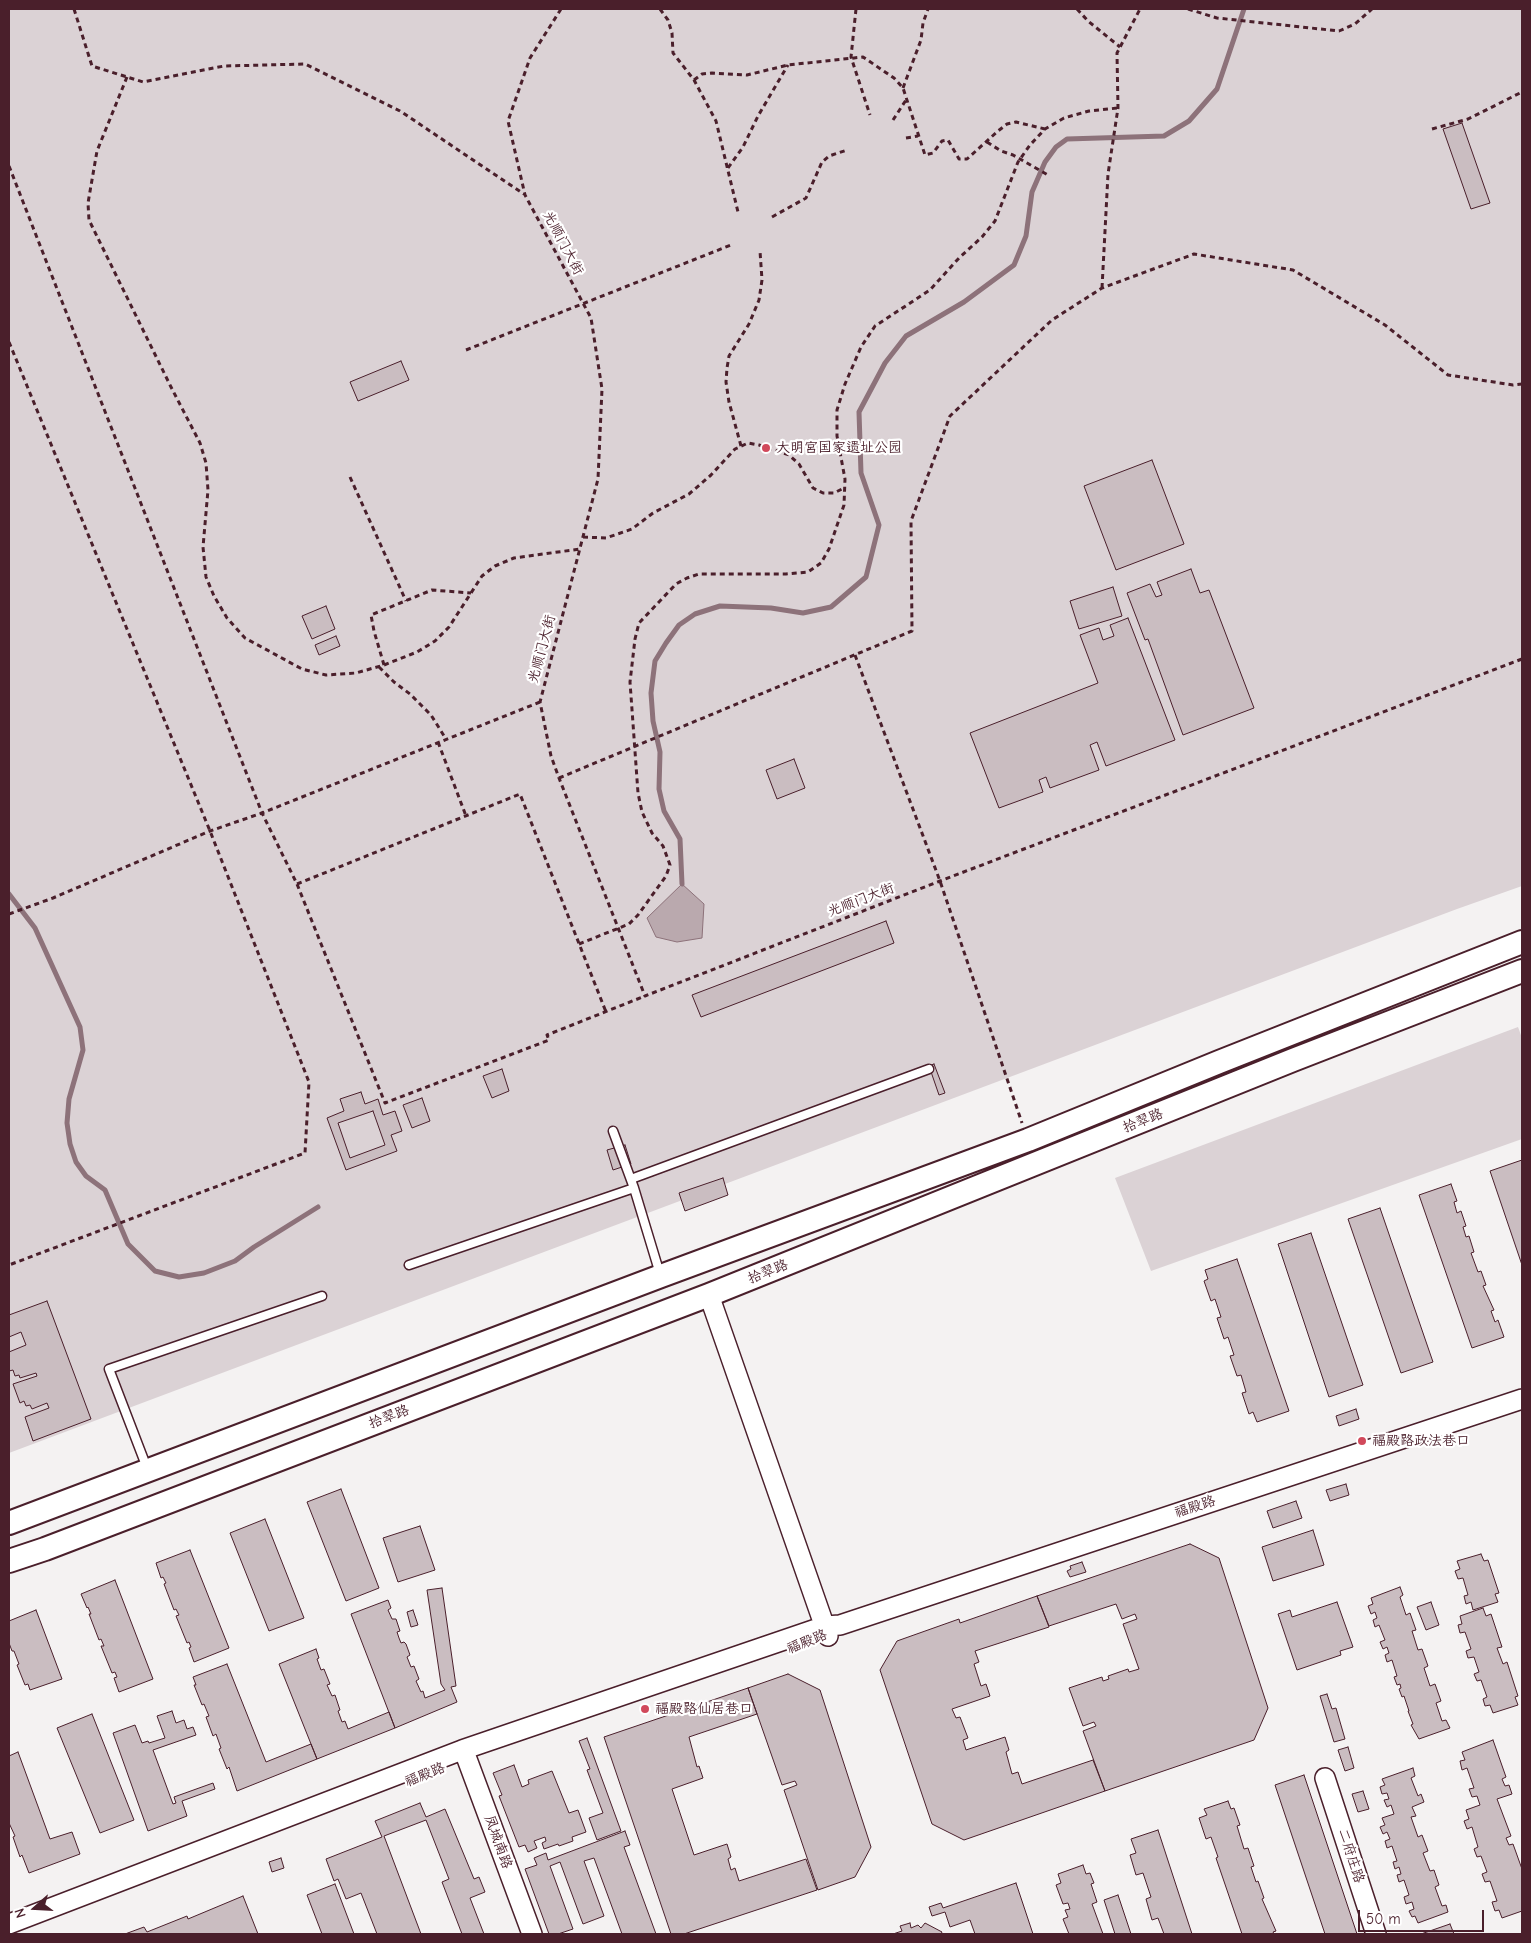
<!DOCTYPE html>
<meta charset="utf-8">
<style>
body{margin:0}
#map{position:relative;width:1531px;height:1943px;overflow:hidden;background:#f4f2f2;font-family:"Comic Neue",sans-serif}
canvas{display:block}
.frame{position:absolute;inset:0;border:10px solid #4a1f2b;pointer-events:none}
.north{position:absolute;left:10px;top:1883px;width:50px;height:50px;-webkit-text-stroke:4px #fff;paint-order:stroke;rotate:251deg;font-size:14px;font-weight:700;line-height:20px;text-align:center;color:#4a1f2b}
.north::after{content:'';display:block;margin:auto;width:18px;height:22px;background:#4a1f2b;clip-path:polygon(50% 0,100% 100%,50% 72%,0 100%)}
.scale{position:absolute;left:1358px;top:1910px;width:126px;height:22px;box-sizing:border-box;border:2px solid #4a1f2b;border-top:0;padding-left:6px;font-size:15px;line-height:18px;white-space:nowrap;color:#4a1f2b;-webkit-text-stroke:4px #fff;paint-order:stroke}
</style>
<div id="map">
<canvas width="1531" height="1943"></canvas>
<div class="frame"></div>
<div class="north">N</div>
<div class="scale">50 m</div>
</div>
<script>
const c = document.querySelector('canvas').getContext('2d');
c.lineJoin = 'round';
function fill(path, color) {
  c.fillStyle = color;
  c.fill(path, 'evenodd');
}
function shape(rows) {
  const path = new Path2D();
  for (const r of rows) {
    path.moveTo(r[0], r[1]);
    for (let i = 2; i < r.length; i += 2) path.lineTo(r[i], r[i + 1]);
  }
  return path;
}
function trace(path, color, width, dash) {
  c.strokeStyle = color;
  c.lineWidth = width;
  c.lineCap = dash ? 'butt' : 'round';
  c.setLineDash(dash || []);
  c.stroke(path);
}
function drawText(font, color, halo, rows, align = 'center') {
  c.font = font + ' "Comic Neue","LXGW WenKai TC",sans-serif';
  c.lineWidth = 4.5;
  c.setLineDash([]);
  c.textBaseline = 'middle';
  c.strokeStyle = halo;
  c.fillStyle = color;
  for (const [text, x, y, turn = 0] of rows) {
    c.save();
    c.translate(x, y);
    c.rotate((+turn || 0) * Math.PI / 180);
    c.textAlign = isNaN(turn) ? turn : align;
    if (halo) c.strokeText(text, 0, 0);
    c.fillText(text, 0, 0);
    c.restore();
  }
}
fill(shape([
 [9,9,1522,9,1522,886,1457,909,9,1453],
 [1518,1027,1522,1038,1522,1139,1151,1271,1115,1178]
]), '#dbd2d5');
const water = shape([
 [682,884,704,904,702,938,677,942,656,937,647,918,682,884]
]);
fill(water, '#baa9ae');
trace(water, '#8d727a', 1);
trace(shape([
 [682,884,680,839,664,811,659,789,660,752,653,721,651,693,655,661,666,643,679,625,695,614,720,606,771,608,803,613,831,607,866,577,879,525,861,473,859,412,885,363,906,336,964,302,1014,265,1026,236,1032,192,1045,162,1056,147,1067,139,1164,136,1189,121,1217,89,1244,9],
 [9,894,35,928,80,1027,83,1050,69,1099,67,1123,70,1144,76,1162,86,1176,105,1190,128,1244,155,1271,179,1277,204,1273,235,1261,254,1247,318,1207]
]), '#8d727a', 5);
const building = shape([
 [1462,123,1490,203,1471,209,1443,129,1462,123],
 [401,361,409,380,358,401,350,382,401,361],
 [1152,460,1184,544,1116,570,1084,486,1152,460],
 [1191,569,1200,593,1209,590,1254,708,1183,735,1148,639,1145,640,1127,593,1150,584,1156,597,1162,595,1157,582,1191,569],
 [1113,587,1122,616,1079,629,1070,601,1113,587],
 [326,606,335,629,312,639,302,616,326,606],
 [1128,618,1175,740,1106,766,1097,742,1090,745,1099,770,1050,788,1046,777,1039,780,1043,792,999,808,970,733,1098,683,1080,635,1099,628,1103,640,1114,636,1110,625,1128,618],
 [336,636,340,646,319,655,315,645,336,636],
 [794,759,805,788,777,799,766,770,794,759],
 [886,921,894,943,701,1017,692,995,886,921],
 [934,1064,945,1093,939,1095,929,1066,934,1064],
 [502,1069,509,1091,492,1098,483,1076,502,1069],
 [361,1092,365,1104,378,1099,383,1115,395,1111,402,1131,391,1135,397,1151,346,1170,327,1118,344,1111,340,1099,361,1092],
 [373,1111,385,1145,350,1158,338,1123,373,1111],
 [422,1098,430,1121,412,1128,403,1105,422,1098],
 [625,1145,631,1164,613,1170,607,1150,625,1145],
 [1522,1160,1522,1265,1490,1171,1522,1160],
 [723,1178,728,1195,685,1211,679,1193,723,1178],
 [1451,1184,1457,1201,1454,1202,1457,1213,1461,1211,1466,1226,1463,1227,1466,1237,1469,1236,1474,1252,1471,1253,1478,1272,1481,1271,1486,1285,1483,1286,1494,1310,1491,1311,1495,1322,1498,1320,1504,1337,1472,1348,1419,1195,1451,1184],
 [1380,1208,1433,1362,1401,1373,1348,1219,1380,1208],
 [1311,1233,1363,1385,1329,1397,1278,1244,1311,1233],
 [1237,1259,1289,1411,1257,1422,1253,1412,1249,1414,1242,1393,1246,1392,1241,1375,1237,1376,1230,1356,1234,1355,1228,1337,1224,1339,1217,1318,1221,1317,1215,1299,1211,1301,1204,1281,1208,1279,1205,1270,1237,1259],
 [47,1301,91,1419,33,1441,25,1417,49,1408,47,1403,32,1409,30,1405,26,1406,24,1401,20,1403,13,1384,37,1376,36,1373,20,1378,19,1375,15,1376,13,1370,9,1371,9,1352,26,1345,21,1332,9,1337,9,1315,47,1301],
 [1356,1409,1359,1419,1339,1426,1336,1416,1356,1409],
 [1346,1484,1349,1495,1330,1501,1326,1490,1346,1484],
 [341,1489,379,1588,346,1601,307,1502,341,1489],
 [1296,1501,1302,1518,1273,1528,1267,1511,1296,1501],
 [265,1519,304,1618,269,1631,230,1533,265,1519],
 [420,1526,435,1570,398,1582,383,1538,420,1526],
 [1313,1530,1324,1565,1273,1581,1262,1547,1313,1530],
 [1190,1544,1219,1558,1268,1708,1254,1740,1105,1791,1083,1731,1096,1726,1094,1722,1083,1726,1069,1688,1102,1677,1103,1681,1109,1679,1108,1676,1128,1669,1129,1672,1139,1669,1123,1624,1137,1619,1135,1614,1122,1619,1116,1604,1049,1626,1037,1596,1190,1544],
 [190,1550,229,1648,194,1662,189,1648,191,1647,189,1642,187,1643,176,1616,179,1615,176,1609,174,1610,164,1584,166,1583,163,1577,161,1578,156,1563,190,1550],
 [1481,1554,1484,1561,1488,1560,1499,1593,1495,1594,1498,1602,1473,1610,1471,1602,1466,1604,1464,1596,1468,1595,1463,1578,1458,1579,1455,1571,1460,1569,1457,1561,1481,1554],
 [1082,1562,1086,1572,1070,1577,1067,1571,1071,1569,1070,1566,1082,1562],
 [115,1580,153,1679,119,1692,114,1678,117,1677,115,1672,112,1673,101,1646,104,1646,101,1639,99,1640,89,1614,91,1614,88,1607,87,1608,81,1594,115,1580],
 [1400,1587,1403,1595,1400,1597,1406,1615,1410,1613,1416,1630,1412,1631,1418,1650,1422,1649,1428,1666,1424,1668,1430,1686,1435,1684,1441,1701,1436,1703,1442,1721,1446,1720,1450,1728,1419,1739,1411,1725,1413,1724,1408,1711,1409,1711,1404,1696,1402,1697,1399,1689,1401,1688,1400,1684,1397,1685,1394,1677,1397,1676,1392,1660,1387,1662,1385,1655,1389,1653,1387,1647,1383,1649,1380,1642,1385,1640,1379,1625,1375,1627,1373,1620,1377,1618,1375,1612,1371,1614,1368,1606,1373,1604,1371,1598,1400,1587],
 [442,1588,456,1686,451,1687,457,1702,395,1728,351,1614,388,1600,391,1608,388,1610,392,1619,396,1619,400,1631,397,1632,399,1638,401,1643,404,1642,406,1644,410,1655,407,1657,411,1667,414,1666,419,1679,416,1681,421,1692,423,1691,425,1698,445,1690,441,1684,427,1590,442,1588],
 [1037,1596,1049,1627,975,1651,979,1662,974,1664,981,1686,986,1684,990,1696,952,1709,956,1718,960,1717,968,1738,963,1740,966,1750,1005,1737,1009,1750,1006,1752,1012,1774,1018,1772,1022,1784,1093,1760,1105,1791,964,1840,932,1824,880,1670,897,1641,959,1619,960,1623,1037,1596],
 [1337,1602,1353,1647,1340,1651,1341,1655,1297,1670,1278,1614,1290,1610,1292,1617,1337,1602],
 [1431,1602,1439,1625,1426,1630,1417,1607,1431,1602],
 [1483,1608,1486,1616,1491,1614,1502,1647,1497,1648,1503,1664,1507,1662,1518,1696,1515,1697,1518,1705,1493,1713,1490,1705,1485,1706,1483,1699,1487,1697,1481,1680,1477,1681,1474,1674,1479,1672,1474,1657,1468,1658,1466,1651,1471,1649,1465,1632,1460,1633,1458,1625,1462,1624,1460,1616,1483,1608],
 [36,1610,62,1679,30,1690,28,1684,25,1685,17,1665,19,1664,14,1651,12,1651,9,1643,9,1621,36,1610],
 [413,1610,418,1625,411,1627,407,1612,413,1610],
 [316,1649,319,1658,317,1659,321,1670,324,1669,330,1684,327,1685,332,1696,335,1695,340,1710,338,1711,342,1722,345,1721,348,1729,389,1712,395,1728,317,1759,279,1664,316,1649],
 [227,1664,266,1762,311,1744,317,1759,237,1791,229,1767,227,1769,219,1749,221,1748,216,1734,213,1736,206,1717,209,1716,204,1704,202,1705,194,1685,196,1685,193,1677,227,1664],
 [788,1674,820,1690,871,1847,855,1877,818,1890,784,1790,797,1785,795,1781,782,1785,748,1688,788,1674],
 [748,1688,757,1714,689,1737,697,1767,699,1766,703,1778,672,1789,694,1855,727,1844,731,1857,728,1859,731,1870,735,1868,739,1881,806,1859,817,1890,684,1934,671,1934,604,1737,748,1688],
 [1327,1694,1332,1709,1336,1708,1345,1739,1334,1742,1320,1696,1327,1694],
 [172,1711,176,1723,184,1720,187,1729,193,1727,196,1735,153,1750,173,1804,176,1803,174,1797,213,1783,215,1789,182,1801,187,1816,148,1831,113,1733,135,1725,142,1743,148,1741,149,1743,165,1738,157,1716,172,1711],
 [92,1714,134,1820,100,1833,57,1728,92,1714],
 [587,1738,621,1831,597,1840,589,1818,603,1813,587,1770,590,1769,579,1741,587,1738],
 [1493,1740,1506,1777,1502,1779,1505,1786,1509,1785,1512,1794,1497,1799,1511,1836,1506,1838,1509,1845,1513,1844,1522,1869,1522,1911,1502,1918,1499,1910,1495,1911,1492,1902,1497,1901,1490,1881,1485,1882,1482,1874,1487,1872,1481,1856,1477,1857,1474,1849,1478,1847,1472,1827,1467,1829,1464,1821,1469,1819,1466,1810,1480,1805,1477,1796,1472,1797,1469,1789,1474,1788,1467,1768,1462,1770,1460,1761,1465,1760,1462,1752,1493,1740],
 [1348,1747,1354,1768,1345,1771,1338,1750,1348,1747],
 [18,1752,50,1839,72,1832,80,1854,29,1873,22,1855,20,1857,13,1837,15,1836,9,1823,9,1756,18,1752],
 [514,1765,522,1787,529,1784,528,1780,552,1771,569,1813,578,1810,586,1832,572,1837,573,1841,559,1846,558,1844,544,1849,542,1843,546,1841,545,1837,534,1841,537,1848,528,1852,525,1845,519,1847,499,1796,502,1795,493,1773,514,1765],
 [1413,1768,1415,1776,1411,1778,1418,1796,1421,1794,1424,1802,1412,1807,1416,1816,1411,1817,1418,1837,1422,1835,1428,1851,1423,1853,1430,1871,1434,1870,1439,1885,1435,1887,1442,1906,1446,1905,1448,1912,1418,1923,1415,1916,1412,1917,1409,1911,1414,1909,1412,1902,1406,1904,1404,1897,1409,1895,1404,1880,1399,1882,1397,1875,1401,1874,1399,1867,1395,1869,1393,1862,1397,1861,1392,1846,1387,1848,1385,1841,1390,1839,1387,1832,1383,1834,1380,1827,1385,1825,1382,1818,1394,1814,1391,1805,1387,1807,1384,1800,1389,1799,1387,1793,1382,1794,1380,1787,1385,1785,1382,1779,1413,1768],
 [1304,1775,1357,1934,1325,1934,1275,1785,1304,1775],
 [1363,1791,1369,1809,1358,1812,1352,1794,1363,1791],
 [1228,1801,1231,1809,1234,1808,1240,1825,1237,1826,1244,1849,1248,1848,1254,1866,1251,1867,1256,1882,1258,1881,1264,1898,1262,1899,1276,1931,1273,1932,1274,1934,1242,1934,1216,1858,1218,1857,1211,1837,1206,1839,1199,1818,1207,1815,1204,1809,1228,1801],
 [420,1803,426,1817,445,1809,474,1879,479,1877,485,1892,470,1898,484,1934,462,1934,442,1882,449,1879,426,1820,384,1836,421,1934,377,1934,361,1893,346,1899,338,1879,334,1881,326,1859,382,1837,375,1821,420,1803],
 [1158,1830,1192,1934,1164,1934,1158,1918,1152,1920,1146,1899,1151,1897,1143,1873,1136,1875,1130,1855,1136,1853,1131,1839,1158,1830],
 [625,1831,630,1845,624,1847,656,1934,622,1934,594,1858,584,1861,604,1916,583,1924,560,1862,550,1866,573,1929,558,1934,549,1934,525,1869,537,1865,534,1858,546,1853,548,1860,625,1831],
 [281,1858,284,1868,272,1872,269,1862,281,1858],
 [1083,1865,1086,1874,1090,1873,1094,1883,1091,1884,1097,1902,1092,1904,1103,1934,1069,1934,1063,1919,1068,1917,1065,1910,1070,1909,1068,1903,1063,1904,1056,1885,1061,1883,1058,1874,1083,1865],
 [1016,1883,1033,1934,975,1934,970,1920,950,1927,945,1912,932,1916,929,1907,941,1903,943,1908,1016,1883],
 [335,1884,354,1934,322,1934,307,1895,335,1884],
 [1118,1895,1131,1934,1115,1934,1104,1900,1118,1895],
 [243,1896,258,1934,125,1934,144,1927,147,1932,187,1916,188,1919,243,1896],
 [910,1923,911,1928,918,1925,921,1928,925,1923,942,1932,941,1934,893,1934,902,1931,900,1926,910,1923],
 [1450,1924,1454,1934,1421,1934,1450,1924]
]);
fill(building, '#cabdc1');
trace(building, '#4a1f2b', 1);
const service = shape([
 [613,1131,634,1188,660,1274],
 [631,1179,929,1069],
 [409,1265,634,1188],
 [147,1468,109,1369,322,1296]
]);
const tertiary = shape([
 [709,1295,828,1636],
 [462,1750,467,1759,532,1934],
 [1325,1778,1376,1934],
 [9,1924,462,1750,825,1626,840,1625,1522,1399]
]);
const secondary = shape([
 [9,1523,661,1276,1028,1140,1219,1062,1522,942],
 [9,1561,45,1549,709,1295,1293,1060,1522,971]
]);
trace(service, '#4a1f2b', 11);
trace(tertiary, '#4a1f2b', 22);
trace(secondary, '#4a1f2b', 26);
trace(shape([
 [74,9,92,66,143,82,224,66,305,64,400,111,524,194],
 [561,9,530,58,508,121,525,195,591,318,602,389,598,479,540,702,551,756,559,778,645,996,940,881,1522,659],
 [660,9,668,20,672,33,673,53,694,80,716,121,738,212],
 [856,9,851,57,870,115],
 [1077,9,1088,21,1120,47],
 [1188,9,1217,18,1339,31,1355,24,1372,9],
 [127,77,97,151,88,203,89,220,171,387,200,443,206,463,208,490,203,547,206,577,214,596,227,618,245,638,302,669,326,675,356,673,384,665,417,652,435,641,449,627,482,576,495,566,514,558,580,549],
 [694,80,702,74,712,73,747,75,788,65,863,57,894,78,903,88,925,155,933,153,942,141,948,140,959,159,967,159,998,131,1007,124,1016,122,1045,129],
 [903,88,921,40,923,23,928,9],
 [893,120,906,100],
 [1432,129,1468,119,1522,92],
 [906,138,918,136],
 [987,142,1001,151,1013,155,1048,175],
 [9,166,262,813,297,884,385,1103,549,1040,547,1035,645,996],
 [728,168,743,147,758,116,788,65],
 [772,217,806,198,822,162,829,156,847,150],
 [1102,288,1108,174,1118,108,1117,53,1140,9],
 [9,342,210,831,309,1082,305,1153,9,1265],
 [466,350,731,245],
 [741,446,729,402,726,382,727,368,729,356,749,324,759,300,762,280,760,251],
 [350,477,406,601],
 [583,537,606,538,632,529,653,513,689,494,711,475,735,449,748,443,759,445,789,455,799,464,813,488,823,493,834,493,844,488],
 [855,655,940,881,1022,1123],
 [384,665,374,631,371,615,432,590,471,593],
 [379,667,394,682,410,694,431,715,446,739],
 [438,742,466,816],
 [559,778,912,631,911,521,950,416,1052,320,1102,288,1194,254,1293,270,1385,325,1448,375,1513,385,1522,384],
 [297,884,520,794,606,1012],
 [9,914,53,898,210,831,262,813,540,702],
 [579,944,629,924,638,915,666,876,670,865,663,846,652,833,642,812,638,793,630,682,635,639,639,623,676,584,687,578,699,574,786,574,808,572,821,563,829,549,844,505,845,479,837,436,837,410,845,384,861,347,875,326,930,290,959,258,982,237,995,221,1018,162,1030,145,1045,129,1064,118,1089,111,1118,108]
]), '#4a1f2b', 3, [5, 4]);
trace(service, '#fff', 8);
trace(tertiary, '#fff', 19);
trace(secondary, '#fff', 22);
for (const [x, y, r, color] of [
 [766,448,5,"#d1495b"],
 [1362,1441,5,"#d1495b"],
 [645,1709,5,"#d1495b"]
]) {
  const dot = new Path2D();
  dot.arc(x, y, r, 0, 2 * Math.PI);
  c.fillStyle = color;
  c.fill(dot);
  trace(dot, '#fff', 2);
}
drawText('14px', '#4a1f2b', '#fff', [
 ["光顺门大街",563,243,62],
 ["光顺门大街",542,649,-75],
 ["光顺门大街",861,900,-21],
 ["拾翠路",1143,1121,-22],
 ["拾翠路",768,1272,-22],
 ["拾翠路",389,1417,-21],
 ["福殿路",1195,1507,-18],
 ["福殿路",807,1642,-22],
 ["福殿路",425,1775,-22],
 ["凤城南路",498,1842,70],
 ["二府庄路",1351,1856,72]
]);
drawText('14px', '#4a1f2b', '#fff', [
 ["大明宫国家遗址公园",776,448],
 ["福殿路政法巷口",1372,1441],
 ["福殿路仙居巷口",655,1709]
], 'left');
</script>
